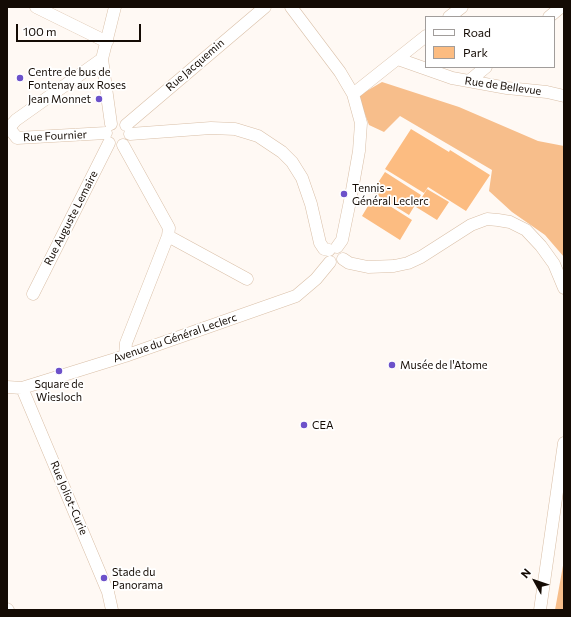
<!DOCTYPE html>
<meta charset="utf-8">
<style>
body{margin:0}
#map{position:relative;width:571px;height:617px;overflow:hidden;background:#fff9f4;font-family:Commissioner,sans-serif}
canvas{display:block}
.frame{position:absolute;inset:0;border:8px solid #140b04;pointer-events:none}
.legend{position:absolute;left:425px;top:16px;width:130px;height:52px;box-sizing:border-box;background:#fff;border:1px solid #a19d9b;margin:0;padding:5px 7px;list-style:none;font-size:12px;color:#140b04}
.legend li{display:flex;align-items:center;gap:8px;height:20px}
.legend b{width:20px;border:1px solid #a19d9b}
.north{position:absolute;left:515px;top:561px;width:40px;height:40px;-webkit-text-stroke:3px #fff;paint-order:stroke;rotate:310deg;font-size:11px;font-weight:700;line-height:16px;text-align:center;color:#140b04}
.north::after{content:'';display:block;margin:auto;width:14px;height:18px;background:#140b04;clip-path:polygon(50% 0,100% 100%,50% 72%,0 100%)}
.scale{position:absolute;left:16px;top:24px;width:125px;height:18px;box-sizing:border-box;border:2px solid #140b04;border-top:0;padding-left:5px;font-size:12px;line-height:14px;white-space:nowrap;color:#140b04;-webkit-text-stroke:3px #fff;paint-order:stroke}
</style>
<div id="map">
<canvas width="571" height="617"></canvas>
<div class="frame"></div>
<ul class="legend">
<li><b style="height:5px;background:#fff"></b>Road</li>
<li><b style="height:11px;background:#fcbc81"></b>Park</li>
</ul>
<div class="north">N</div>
<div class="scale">100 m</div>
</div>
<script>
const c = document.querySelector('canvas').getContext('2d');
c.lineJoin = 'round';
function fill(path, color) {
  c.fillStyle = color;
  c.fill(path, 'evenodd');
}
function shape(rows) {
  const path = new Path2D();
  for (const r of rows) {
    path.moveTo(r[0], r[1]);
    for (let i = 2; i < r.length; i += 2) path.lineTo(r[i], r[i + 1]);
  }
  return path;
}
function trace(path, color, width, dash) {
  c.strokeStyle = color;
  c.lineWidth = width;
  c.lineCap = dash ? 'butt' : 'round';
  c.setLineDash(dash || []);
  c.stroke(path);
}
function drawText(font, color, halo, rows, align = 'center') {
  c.font = font + ' Commissioner,sans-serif';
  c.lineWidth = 3.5;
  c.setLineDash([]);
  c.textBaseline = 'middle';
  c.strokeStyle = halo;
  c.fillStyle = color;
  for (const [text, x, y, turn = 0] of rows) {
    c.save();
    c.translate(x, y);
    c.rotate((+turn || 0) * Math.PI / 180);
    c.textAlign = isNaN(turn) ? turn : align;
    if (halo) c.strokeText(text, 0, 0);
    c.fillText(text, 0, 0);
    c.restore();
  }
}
fill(shape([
 [411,129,449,152,450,150,490,175,466,211,428,187,424,193,385,169],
 [385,172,421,195,409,215,372,192],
 [427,189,449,202,437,220,416,207],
 [374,196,412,220,400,240,362,216]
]), '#fcbc81');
fill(shape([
 [382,82,459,107,538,141,564,146,564,257,545,235,512,212,489,191,492,170,400,116,384,132,369,125,358,96],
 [564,560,564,610,555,610]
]), '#f7be8b');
const minor = shape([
 [36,7,107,42],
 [291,7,340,72,353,94,361,123,359,151,351,196,342,240,337,247],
 [449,17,462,7],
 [549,17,561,7],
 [398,59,452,78,507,88,547,92,564,96],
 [469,81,486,67],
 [353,94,426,36],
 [111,124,102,59,115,7],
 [126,125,265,7],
 [9,128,17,138,106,133],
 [7,130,16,120,102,59],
 [130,134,211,128,235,129,258,136,282,152,292,162,302,178,311,204,320,243,324,249,329,250],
 [123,145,169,228,168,236,126,343,125,356],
 [168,236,247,279],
 [343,259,349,263,368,267,394,266,408,263,421,257,471,225,487,219,498,220,510,222,526,230,541,246,554,264,564,288],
 [33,294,109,143],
 [7,387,22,388,125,356,296,296,316,279,330,262],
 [22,388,108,592,112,610],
 [7,609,8,610],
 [540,610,564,443]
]);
trace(minor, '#d9bfa7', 13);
trace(minor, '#fff', 12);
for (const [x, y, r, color] of [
 [20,78,4,"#6c51ca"],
 [99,99,4,"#6c51ca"],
 [344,194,4,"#6c51ca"],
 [392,365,4,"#6c51ca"],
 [59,371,4,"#6c51ca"],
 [304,425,4,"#6c51ca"],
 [104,578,4,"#6c51ca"]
]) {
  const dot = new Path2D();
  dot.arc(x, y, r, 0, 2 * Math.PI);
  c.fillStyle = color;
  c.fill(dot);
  trace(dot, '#fff', 1.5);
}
drawText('11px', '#140b04', '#fff', [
 ["Rue Jacquemin",195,65,-41],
 ["Rue de Bellevue",503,86,8],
 ["Rue Fournier",55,136,-3],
 ["Rue Auguste Lemaire",71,218,-63],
 ["Avenue du Général Leclerc",175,338,-19],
 ["Rue Joliot-Curie",69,498,67]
]);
drawText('11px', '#140b04', '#fff', [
 ["Centre de bus de",28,72],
 ["Fontenay aux Roses",28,85],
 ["Jean Monnet",91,99,"right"],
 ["Tennis -",352,188],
 ["Général Leclerc",352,201],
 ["Musée de l'Atome",400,365],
 ["Square de",59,384,"center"],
 ["Wiesloch",59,397,"center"],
 ["CEA",312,425],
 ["Stade du",112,572],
 ["Panorama",112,585]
], 'left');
</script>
